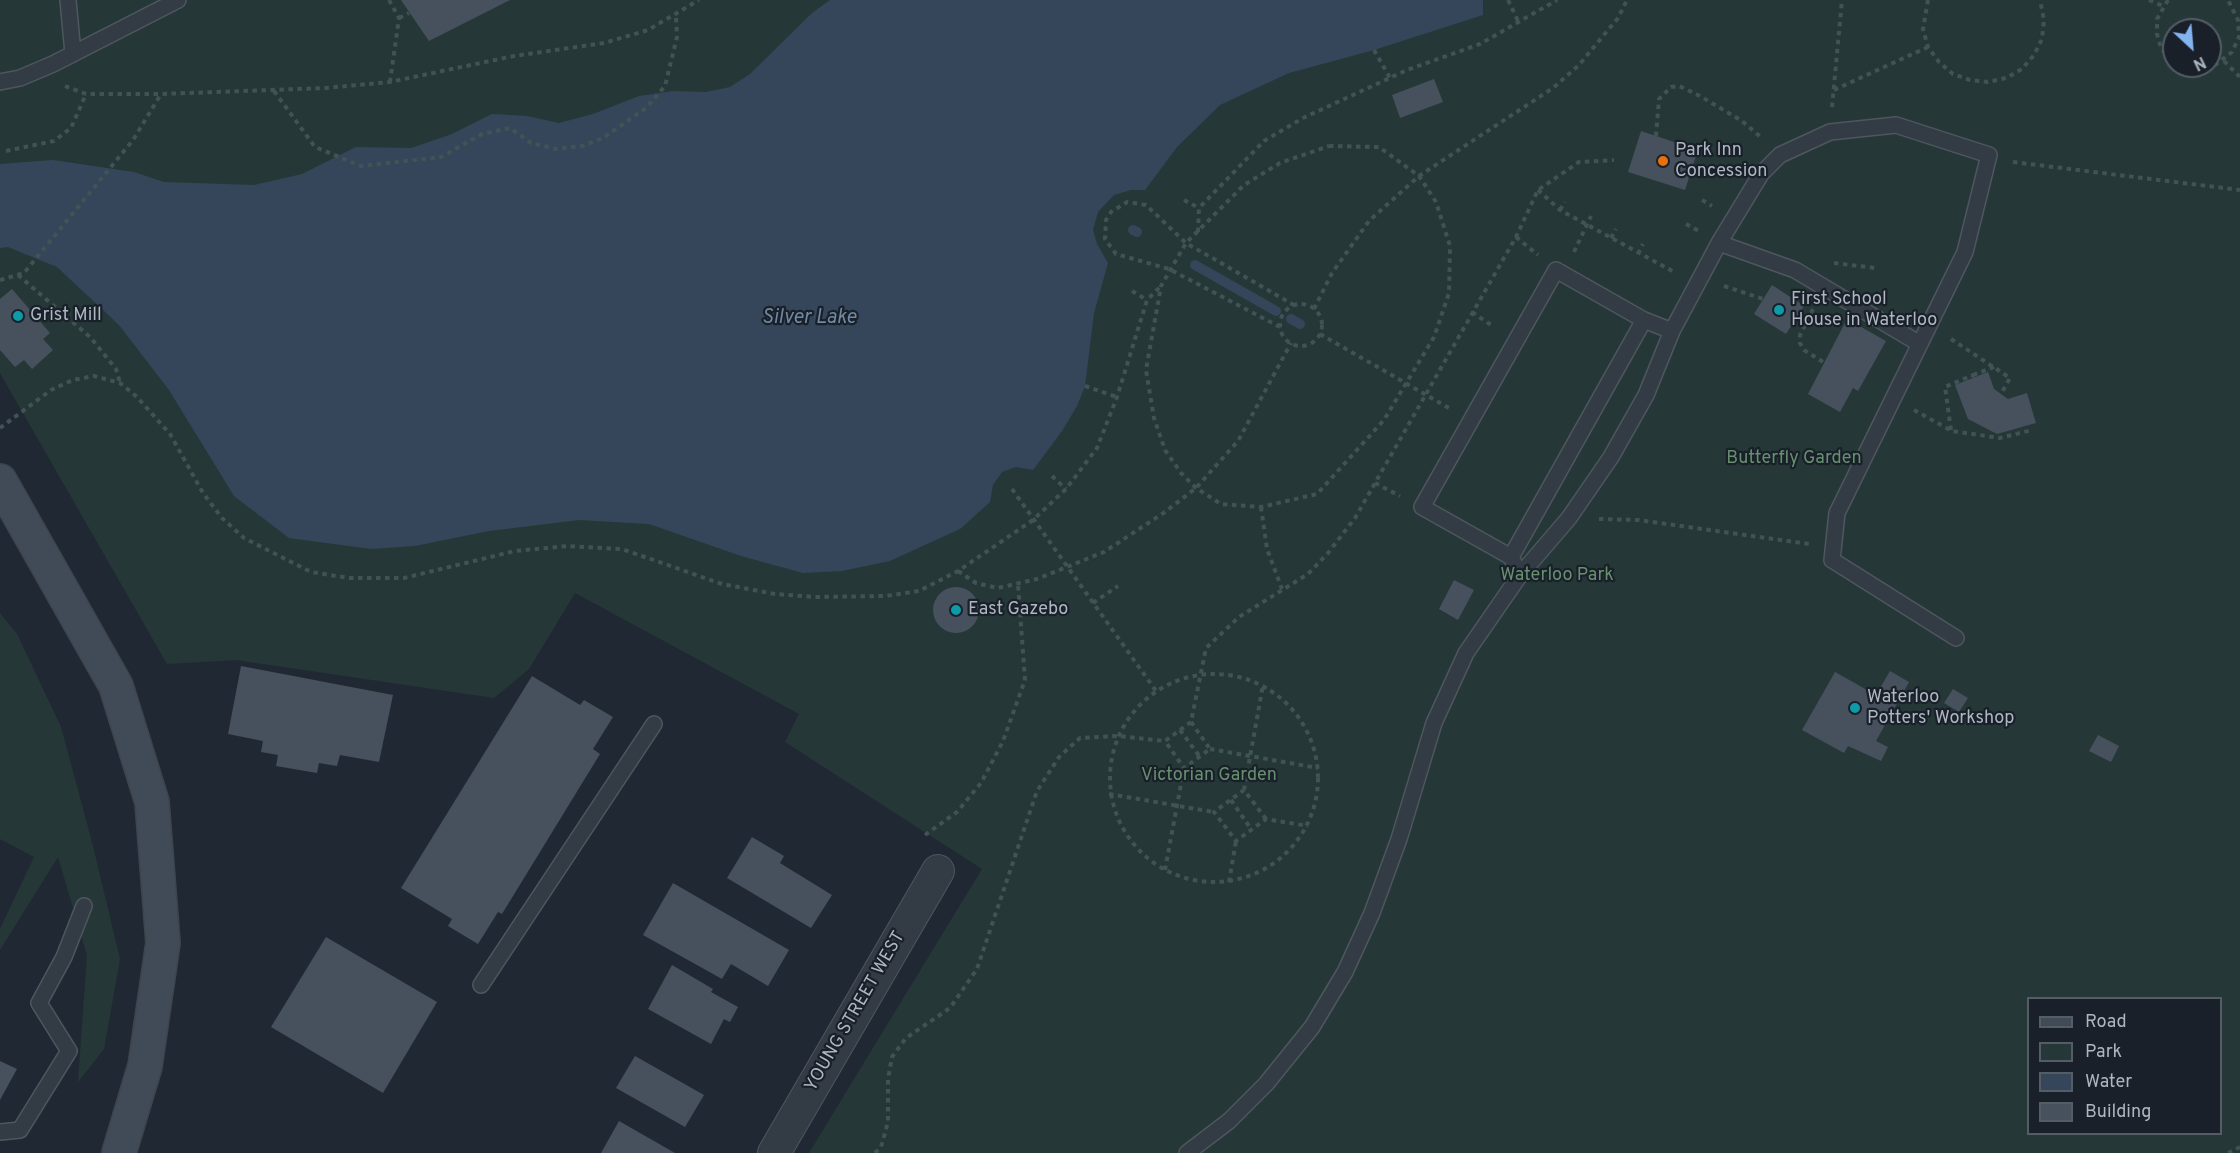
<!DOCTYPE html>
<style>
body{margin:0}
#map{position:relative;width:2240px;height:1153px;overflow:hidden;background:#202933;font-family:Overpass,sans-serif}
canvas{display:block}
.legend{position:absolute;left:2027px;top:997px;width:195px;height:138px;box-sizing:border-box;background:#192029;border:2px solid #545c66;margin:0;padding:8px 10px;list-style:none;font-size:18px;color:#adb6c1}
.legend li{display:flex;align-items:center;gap:12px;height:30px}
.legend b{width:30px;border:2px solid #545c66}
.north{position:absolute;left:2162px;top:18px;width:60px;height:60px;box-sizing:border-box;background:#192029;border:2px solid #545c66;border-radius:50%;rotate:154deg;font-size:16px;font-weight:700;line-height:24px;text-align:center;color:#adb6c1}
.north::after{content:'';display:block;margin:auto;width:21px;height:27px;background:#84b4f0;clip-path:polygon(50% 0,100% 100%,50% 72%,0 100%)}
</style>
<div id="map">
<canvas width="2240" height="1153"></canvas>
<ul class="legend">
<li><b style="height:8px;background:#414b57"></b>Road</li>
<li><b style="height:16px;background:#253837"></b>Park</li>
<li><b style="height:16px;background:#35465a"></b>Water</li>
<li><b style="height:16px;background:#46515d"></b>Building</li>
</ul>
<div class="north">N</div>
</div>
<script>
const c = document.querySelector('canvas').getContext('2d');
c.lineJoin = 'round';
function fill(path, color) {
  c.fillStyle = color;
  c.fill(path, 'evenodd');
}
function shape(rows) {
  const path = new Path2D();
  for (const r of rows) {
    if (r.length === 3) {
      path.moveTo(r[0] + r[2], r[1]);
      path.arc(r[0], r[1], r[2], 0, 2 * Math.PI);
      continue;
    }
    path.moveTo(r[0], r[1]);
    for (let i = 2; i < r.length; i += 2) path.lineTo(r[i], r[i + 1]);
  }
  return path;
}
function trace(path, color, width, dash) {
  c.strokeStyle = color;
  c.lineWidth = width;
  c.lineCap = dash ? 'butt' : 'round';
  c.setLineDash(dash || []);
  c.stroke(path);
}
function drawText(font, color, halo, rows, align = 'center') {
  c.font = font + ' Overpass,sans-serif';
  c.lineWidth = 4.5;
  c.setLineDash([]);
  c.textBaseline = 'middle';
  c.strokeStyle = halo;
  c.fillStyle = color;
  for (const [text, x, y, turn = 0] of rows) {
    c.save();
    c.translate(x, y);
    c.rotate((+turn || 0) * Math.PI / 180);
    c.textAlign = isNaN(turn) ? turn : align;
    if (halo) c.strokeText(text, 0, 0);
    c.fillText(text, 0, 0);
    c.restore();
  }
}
fill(shape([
 [0,0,2240,0,2240,1153,809,1153,982,869,785,742,799,714,575,593,529,669,494,698,236,660,167,664,0,373],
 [2174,30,2210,30,2210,66,2174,66],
 [2028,998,2220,998,2220,1134,2028,1134],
 [0,613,17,634,61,727,92,842,120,959,104,1049,78,1082,87,955,58,857,0,950,0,929,34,857,0,839]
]), '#253837');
fill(shape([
 [830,0,1483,0,1483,15,1374,50,1289,73,1220,105,1177,147,1145,190,1131,190,1114,195,1098,212,1093,230,1097,244,1108,263,1094,313,1085,386,1077,406,1062,431,1033,470,1016,467,1002,472,993,485,990,502,960,529,890,561,842,571,803,573,741,556,649,524,579,520,489,531,415,546,371,549,289,538,234,496,169,390,119,325,57,267,8,247,0,248,0,164,53,160,134,172,164,182,254,185,302,174,356,147,411,148,452,134,492,114,527,116,559,123,593,114,639,96,673,91,706,92,730,87,750,74,812,13]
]), '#35465a');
trace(shape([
 [1133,230,1137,232],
 [1195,265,1276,311],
 [1291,319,1300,324]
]), '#35465a', 10);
fill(shape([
 [401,0,510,0,429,41],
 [1434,79,1443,102,1400,118,1392,95],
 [1641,131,1698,150,1685,190,1628,172],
 [1772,285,1804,306,1786,334,1754,314],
 [12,289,50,333,43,339,53,350,32,369,24,360,15,367,0,350,0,299],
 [1847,319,1886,341,1858,391,1853,388,1840,412,1808,394],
 [1988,372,1994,389,2008,399,2027,393,2036,423,1997,434,1968,419,1955,385],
 [1454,580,1474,590,1458,620,1439,609],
 [956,610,23],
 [241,666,393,695,379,762,340,755,337,766,319,763,317,773,276,766,278,755,261,752,263,741,228,734],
 [1890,671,1909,682,1876,741,1888,747,1881,761,1848,746,1844,753,1802,730,1835,672,1876,695],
 [532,676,580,705,584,700,613,717,593,749,600,754,502,914,498,912,478,944,448,926,452,919,401,888],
 [1953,689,1968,698,1959,712,1944,703],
 [2098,735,2119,746,2111,762,2089,751],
 [752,837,784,856,780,863,832,895,811,928,727,878],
 [673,883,789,950,768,986,731,964,722,979,643,935],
 [326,937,437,1002,383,1093,271,1027],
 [672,965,713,989,711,992,738,1007,730,1022,724,1019,711,1044,648,1009],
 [635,1056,704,1095,685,1127,616,1088],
 [0,1061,17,1069,0,1100],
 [619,1121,675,1153,601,1153]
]), '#46515d');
const lane = shape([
 [68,0,73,54],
 [0,82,20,78,53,64,178,0],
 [1719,243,1795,270,1920,344],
 [1511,557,1644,320],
 [1520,575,1511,557,1422,507,1556,270,1644,320,1672,331],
 [481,985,654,724],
 [0,1132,20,1130,69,1051,39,1003,64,957,84,906],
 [1187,1153,1229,1121,1266,1084,1312,1027,1345,972,1372,913,1399,839,1434,723,1466,653,1520,575,1569,518,1611,457,1646,395,1672,331,1719,243,1761,174,1780,155,1830,132,1896,125,1989,155,1965,252,1837,513,1832,560,1956,638]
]);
const street = shape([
 [774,1153,938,871]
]);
const secondary = shape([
 [0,481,116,686,152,802,163,943,145,1066,119,1153]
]);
trace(lane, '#4e565f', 18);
trace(street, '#4e565f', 34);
trace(secondary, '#3d444e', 36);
trace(shape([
 [389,0,399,18,390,82],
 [1508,0,1519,23],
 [1928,0,1923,29,1928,47,1939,62,1953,74,1970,80,1988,82,2006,78,2022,69,2034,55,2042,39,2044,20,2040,0],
 [2149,0,2163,6],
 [2168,0,2157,19,2157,34,2161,48,2174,62],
 [399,18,409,13],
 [1374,50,1390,78],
 [2224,61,2240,77],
 [2180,66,2201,70,2211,68,2232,52,2239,37,2238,20,2228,0],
 [65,86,86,94,161,94,325,88,390,82,514,56,604,43,648,30,699,0],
 [1834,90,1928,47],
 [274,91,315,147,361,166,441,157,482,134,510,128,531,143,556,149,582,146,603,138,646,108,665,86,677,37,676,16],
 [1832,107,1842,0],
 [1656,136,1659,99,1671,87,1679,86,1700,96,1742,121,1763,139],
 [1329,146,1379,147,1419,176,1436,202,1450,246,1449,293,1434,337,1384,420,1317,494,1261,507,1221,504,1196,488,1181,473,1165,450,1154,418,1146,370,1161,286,1186,243,1244,185,1280,163,1329,146],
 [6,151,54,141,71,128,86,94],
 [2013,162,2240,190],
 [1538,190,1560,210,1676,273],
 [1184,200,1199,208],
 [1702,200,1712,206],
 [1560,210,1565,202],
 [1686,224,1699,231],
 [1198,232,1199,208,1264,141,1303,118,1407,70,1480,44,1557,0],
 [1516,237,1538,255],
 [1611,238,1616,229],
 [1574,252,1591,216],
 [1638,254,1643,244],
 [1834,263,1875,268],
 [18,275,90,337,116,369,120,383],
 [0,280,24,273,133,140,161,94],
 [1724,286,1763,299],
 [1132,291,1147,300],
 [1301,325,21],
 [1314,309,1332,273,1369,221,1419,176,1553,88,1579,65,1618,18,1627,0],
 [1813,309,1800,335,1800,343,1804,350,1823,362],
 [1472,312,1494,327],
 [1280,327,1169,269,1116,254,1105,239,1106,220,1111,212,1127,202,1146,205,1186,243,1294,305],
 [1320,334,1449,408],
 [1951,339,2010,378,2001,394],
 [1973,375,1994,367],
 [1085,386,1117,397],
 [1914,410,1952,431,2000,438,2032,430],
 [0,428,51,390,73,380,94,376,120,383,137,397,170,434,203,493,222,518,244,538,311,572,349,578,404,578,515,551,568,546,622,549,722,584,775,594,815,597,886,596,919,591,958,571,1033,520,1066,489,1097,448,1117,397,1147,300,1161,286],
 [1951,430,1945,387,1973,375,1973,378],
 [1052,476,1066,489],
 [1375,483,1400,496],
 [1012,489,1156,691],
 [1261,507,1267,549,1282,589],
 [1599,519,1638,520,1809,544],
 [958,571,976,583,998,588,1037,579,1104,552,1165,512,1196,488,1238,441,1291,343],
 [1093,603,1118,586],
 [1214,778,104],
 [1191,722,1165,741,1184,768,1210,749,1191,722,1206,648,1239,617,1308,574,1328,553,1355,518,1516,237,1538,190,1579,162,1614,160],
 [1180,730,1200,757],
 [1210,749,1318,768],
 [1244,790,1263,685],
 [1109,794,1214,812],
 [1231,800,1251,829],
 [1266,819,1244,790,1214,812,1236,841,1266,819,1308,826],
 [925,835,957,812,981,783,1003,741,1025,680,1018,584],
 [1165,870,1184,768],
 [1229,882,1236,841],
 [875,1153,881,1147,888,1122,888,1079,892,1057,906,1038,950,1008,977,969,1037,791,1059,757,1080,738,1118,736,1165,741],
 [2228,1153,2240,1147]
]), '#415354', 4, [4.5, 4.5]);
trace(lane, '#333b44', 15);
trace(street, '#333b44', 32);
trace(secondary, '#414b57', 33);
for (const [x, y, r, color] of [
 [1663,161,6,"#e8710a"],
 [1779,310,6,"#0f9aa8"],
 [18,316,6,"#0f9aa8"],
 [956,610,6,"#0f9aa8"],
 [1855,708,6,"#0f9aa8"]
]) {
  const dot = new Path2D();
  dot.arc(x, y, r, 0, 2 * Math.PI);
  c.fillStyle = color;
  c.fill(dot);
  trace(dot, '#192029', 2);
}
drawText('18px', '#adb6c1', '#192029', [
 ["Park Inn",1675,151],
 ["Concession",1675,172],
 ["First School",1791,300],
 ["House in Waterloo",1791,321],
 ["Grist Mill",30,316],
 ["East Gazebo",968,610],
 ["Waterloo",1867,698],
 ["Potters' Workshop",1867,719]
], 'left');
drawText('18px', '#67906e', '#192029', [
 ["Butterfly Garden",1794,459],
 ["Waterloo Park",1557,576],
 ["Victorian Garden",1209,776]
]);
drawText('18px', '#adb6c1', '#192029', [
 ["YOUNG STREET WEST",856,1012,-60]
]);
drawText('italic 20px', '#7089a4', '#192029', [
 ["Silver Lake",809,319]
]);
</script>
